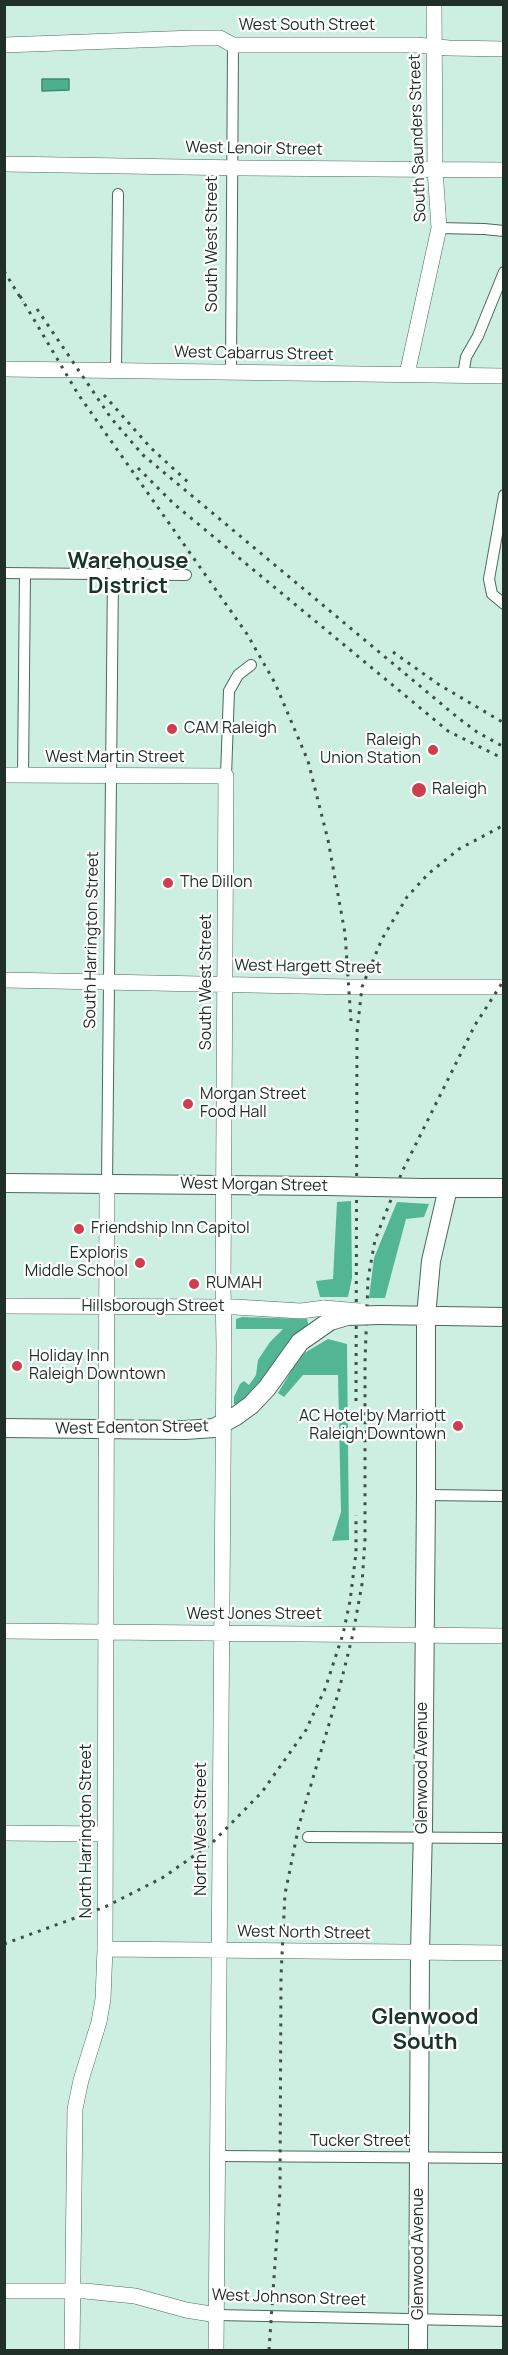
<!DOCTYPE html>
<style>
body{margin:0}
#map{position:relative;width:508px;height:2355px;overflow:hidden;background:#cdefe1;font-family:Manrope,sans-serif}
canvas{display:block}
.frame{position:absolute;inset:0;border:6px solid #212f29;pointer-events:none}
</style>
<div id="map">
<canvas width="508" height="2355"></canvas>
<div class="frame"></div>
</div>
<script>
const c = document.querySelector('canvas').getContext('2d');
c.lineJoin = 'round';
function fill(path, color) {
  c.fillStyle = color;
  c.fill(path, 'evenodd');
}
function shape(rows) {
  const path = new Path2D();
  for (const r of rows) {
    path.moveTo(r[0], r[1]);
    for (let i = 2; i < r.length; i += 2) path.lineTo(r[i], r[i + 1]);
  }
  return path;
}
function trace(path, color, width, dash) {
  c.strokeStyle = color;
  c.lineWidth = width;
  c.lineCap = dash ? 'butt' : 'round';
  c.setLineDash(dash || []);
  c.stroke(path);
}
function drawText(font, color, halo, rows, align = 'center') {
  c.font = font + ' Manrope,sans-serif';
  c.lineWidth = 4.5;
  c.setLineDash([]);
  c.textBaseline = 'middle';
  c.strokeStyle = halo;
  c.fillStyle = color;
  for (const [text, x, y, turn = 0] of rows) {
    c.save();
    c.translate(x, y);
    c.rotate((+turn || 0) * Math.PI / 180);
    c.textAlign = isNaN(turn) ? turn : align;
    if (halo) c.strokeText(text, 0, 0);
    c.fillText(text, 0, 0);
    c.restore();
  }
}
fill(shape([
 [351,1201,352,1278,348,1297,320,1297,316,1281,333,1279,337,1202],
 [397,1202,429,1204,424,1217,406,1219,385,1298,369,1298,374,1258],
 [242,1317,307,1319,309,1327,242,1408,234,1404,234,1397,240,1384,244,1381,249,1385,256,1375,258,1360,270,1342,283,1329,236,1329,236,1319],
 [328,1339,347,1344,349,1540,332,1541,341,1512,338,1375,303,1375,284,1397,278,1393,301,1355]
]), '#52b694');
const water = shape([
 [42,79,69,79,69,90,42,91,42,79]
]);
fill(water, '#4cb08f');
trace(water, '#3f8970', 1.5);
const street = shape([
 [439,228,484,229,504,231],
 [116,370,118,194],
 [231,371,233,45],
 [463,375,466,357,478,336,504,272],
 [504,495,489,579,492,594,504,604],
 [4,573,186,575],
 [23,775,25,574],
 [226,776,229,691,238,675,251,665],
 [107,1184,113,574],
 [426,1495,504,1496],
 [308,1837,504,1838],
 [217,2156,504,2158],
 [217,2315,504,2321]
]);
const secondary = shape([
 [4,45,194,38,220,38,233,45,416,45,449,48,504,49],
 [4,164,243,168,504,170],
 [4,369,504,376],
 [407,374,439,228,435,169,434,4],
 [4,775,226,776,223,1286,224,1347,216,2350],
 [4,980,350,987,504,987],
 [4,1306,235,1307,301,1311,324,1308],
 [4,1631,504,1636],
 [4,1833,104,1834],
 [105,1949,504,1953],
 [4,2291,85,2291,135,2296,186,2310,217,2315],
 [72,2350,75,2109,81,2080,99,2022,103,1999,105,1949,107,1184]
]);
const primary = shape([
 [4,1183,326,1186],
 [422,1188,504,1188],
 [380,1315,504,1317],
 [4,1428,185,1430,214,1428,236,1416,251,1405,267,1388,300,1342,330,1321],
 [418,2350,420,1952,423,1828,426,1495,426,1316,431,1261,448,1188]
]);
trace(street, '#4b695d', 12);
trace(secondary, '#4b695d', 16);
trace(primary, '#4b695d', 20);
trace(street, '#fff', 10);
trace(secondary, '#fff', 15);
trace(primary, '#fff', 18);
trace(shape([
 [4,271,23,302],
 [20,296,78,394,247,634,275,683,308,761,328,840,345,933,351,1021],
 [37,309,111,418,143,455,457,717,477,732,504,747],
 [104,395,151,448,189,483],
 [138,468,174,504,448,731,504,759],
 [393,652,438,684,504,723],
 [356,1401,357,1032,362,987,382,939,407,897,428,874,459,849,504,825],
 [4,1944,105,1907,162,1878,211,1844,262,1792,306,1730,325,1689,343,1634,350,1601,356,1553,356,1515],
 [269,2350,280,2191,281,1976,285,1894,299,1825,338,1694,353,1634,362,1584,365,1539,365,1362,368,1279,375,1240,402,1172,475,1025,504,980]
]), '#3f5049', 3, [3, 6]);
const secondaryBridge = shape([
 [324,1308,360,1311]
]);
const primaryBridge = shape([
 [326,1186,422,1188],
 [330,1321,347,1316,380,1315]
]);
trace(secondaryBridge, '#4b695d', 16, []);
trace(primaryBridge, '#4b695d', 20, []);
trace(secondaryBridge, '#fff', 15);
trace(primaryBridge, '#fff', 18);
for (const [x, y, r, color] of [
 [172,729,6,"#ce3e4f"],
 [433,750,6,"#ce3e4f"],
 [419,790,8,"#ce3e4f"],
 [168,883,6,"#ce3e4f"],
 [188,1104,6,"#ce3e4f"],
 [79,1229,6,"#ce3e4f"],
 [140,1263,6,"#ce3e4f"],
 [194,1284,6,"#ce3e4f"],
 [17,1366,6,"#ce3e4f"],
 [458,1426,6,"#ce3e4f"]
]) {
  const dot = new Path2D();
  dot.arc(x, y, r, 0, 2 * Math.PI);
  c.fillStyle = color;
  c.fill(dot);
  trace(dot, '#fff', 2);
}
drawText('16px', '#212f29', '#fff', [
 ["West South Street",307,26],
 ["South Saunders Street",418,138,-92],
 ["West Lenoir Street",254,149,1],
 ["South West Street",213,244,-90],
 ["West Cabarrus Street",254,354,1],
 ["West Martin Street",115,758],
 ["South Harrington Street",92,940,-89],
 ["West Hargett Street",308,967,1],
 ["South West Street",207,982,-90],
 ["West Morgan Street",254,1185,1],
 ["Hillsborough Street",153,1307],
 ["West Edenton Street",132,1428,-1],
 ["West Jones Street",254,1615],
 ["Glenwood Avenue",423,1768,-90],
 ["North West Street",202,1829,-90],
 ["North Harrington Street",87,1831,-90],
 ["West North Street",304,1933,1],
 ["Tucker Street",360,2142],
 ["Glenwood Avenue",419,2254,-90],
 ["West Johnson Street",289,2298,2]
]);
drawText('16px', '#212f29', '#fff', [
 ["CAM Raleigh",184,729],
 ["Raleigh",421,741,"right"],
 ["Union Station",421,759,"right"],
 ["Raleigh",432,790],
 ["The Dillon",180,883],
 ["Morgan Street",200,1095],
 ["Food Hall",200,1113],
 ["Friendship Inn Capitol",91,1229],
 ["Exploris",128,1254,"right"],
 ["Middle School",128,1272,"right"],
 ["RUMAH",206,1284],
 ["Holiday Inn",29,1357],
 ["Raleigh Downtown",29,1375],
 ["AC Hotel by Marriott",446,1417,"right"],
 ["Raleigh Downtown",446,1435,"right"]
], 'left');
drawText('bold 22px', '#18352b', '#fff', [
 ["Warehouse",128,562],
 ["District",128,587],
 ["Glenwood",425,2018],
 ["South",425,2043]
]);
</script>
